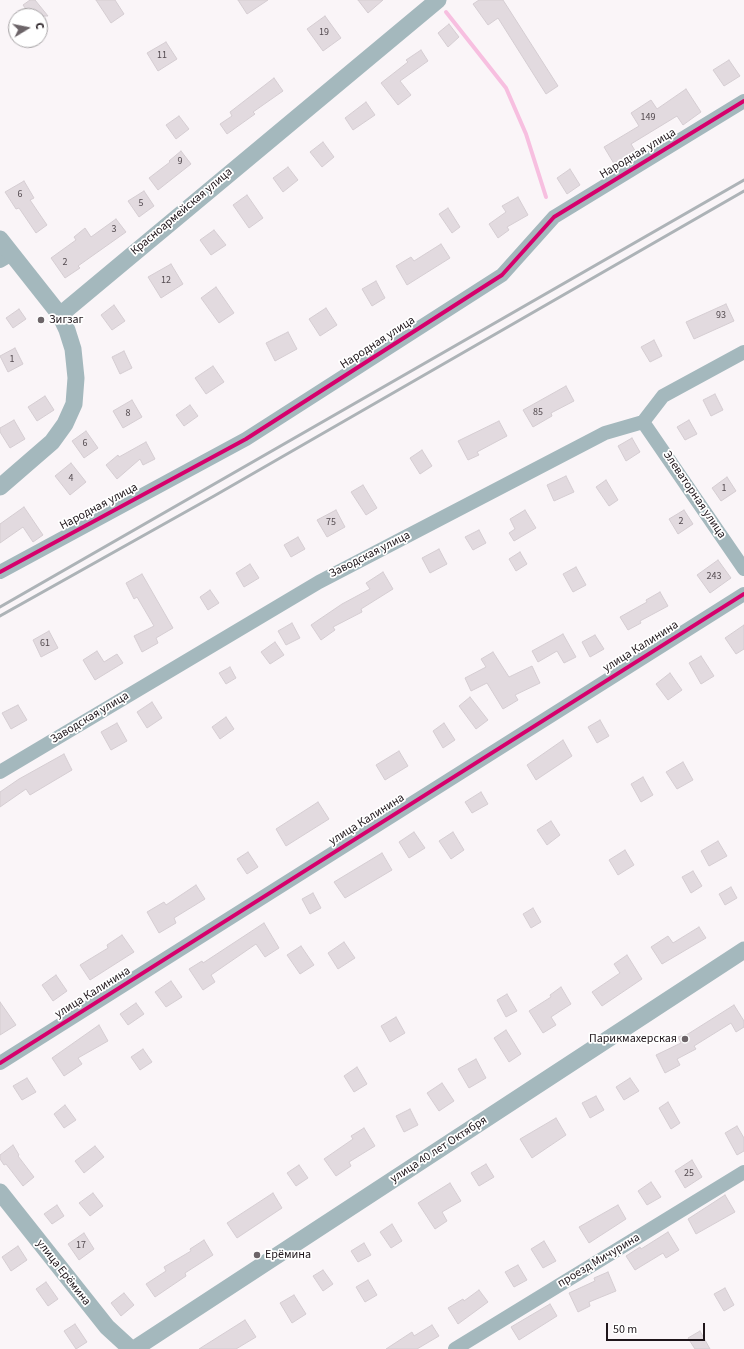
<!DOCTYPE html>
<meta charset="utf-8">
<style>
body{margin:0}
#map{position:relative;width:744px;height:1349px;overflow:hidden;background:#faf5f8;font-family:"Source Sans 3",sans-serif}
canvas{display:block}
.north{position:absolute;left:8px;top:8px;width:40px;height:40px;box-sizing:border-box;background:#fff;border:1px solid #a5a2a4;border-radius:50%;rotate:80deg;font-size:11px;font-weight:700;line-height:16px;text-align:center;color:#1f161b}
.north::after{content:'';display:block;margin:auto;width:14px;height:18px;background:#6c6468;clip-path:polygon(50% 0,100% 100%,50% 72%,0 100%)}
.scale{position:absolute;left:606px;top:1323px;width:99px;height:18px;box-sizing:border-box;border:2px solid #1f161b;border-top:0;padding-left:5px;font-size:12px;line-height:14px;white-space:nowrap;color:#1f161b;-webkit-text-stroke:3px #fff;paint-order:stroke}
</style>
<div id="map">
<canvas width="744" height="1349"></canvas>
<div class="north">С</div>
<div class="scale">50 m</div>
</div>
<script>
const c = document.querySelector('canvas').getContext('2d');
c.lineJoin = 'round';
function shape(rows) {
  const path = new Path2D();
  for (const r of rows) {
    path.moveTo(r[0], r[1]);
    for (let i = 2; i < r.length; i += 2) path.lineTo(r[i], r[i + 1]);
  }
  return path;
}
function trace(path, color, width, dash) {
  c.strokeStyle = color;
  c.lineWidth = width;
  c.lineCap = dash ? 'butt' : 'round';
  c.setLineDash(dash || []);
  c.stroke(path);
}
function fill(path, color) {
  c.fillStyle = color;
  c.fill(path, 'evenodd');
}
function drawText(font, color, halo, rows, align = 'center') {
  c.font = font + ' "Source Sans 3",sans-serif';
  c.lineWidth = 3.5;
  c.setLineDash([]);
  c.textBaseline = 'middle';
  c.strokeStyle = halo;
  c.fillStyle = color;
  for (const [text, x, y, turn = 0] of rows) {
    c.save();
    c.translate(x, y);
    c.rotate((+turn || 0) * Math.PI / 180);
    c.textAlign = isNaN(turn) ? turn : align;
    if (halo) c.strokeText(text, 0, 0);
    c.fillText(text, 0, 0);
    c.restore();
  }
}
trace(shape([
 [446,12,506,88,526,134,546,197]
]), '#f7bfe0', 4);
const building = shape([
 [30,0,35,0,48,16,31,16,23,5,30,0],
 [96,0,115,0,124,14,111,23,96,0],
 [238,0,268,0,247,14,238,0],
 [358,0,383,0,368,13,358,0],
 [479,0,503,0,558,86,546,94,498,18,488,25,473,4,479,0],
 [325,16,341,38,323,51,307,29,325,16],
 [449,24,459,37,448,47,438,33,449,24],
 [166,42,177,59,158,71,147,53,166,42],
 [421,50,428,61,400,81,411,95,398,105,381,83,408,62,406,60,421,50],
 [729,60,740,76,724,86,713,70,729,60],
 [274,78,283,91,253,112,255,114,227,134,220,124,232,116,230,112,274,78],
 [686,89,701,112,683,125,677,116,631,144,637,154,616,167,604,147,639,126,631,113,651,100,657,109,686,89],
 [366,102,375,115,353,130,345,118,366,102],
 [179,116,189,129,176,139,166,125,179,116],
 [323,142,334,157,322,167,310,152,323,142],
 [181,151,191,164,158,190,149,178,170,162,169,161,181,151],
 [288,167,298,180,283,192,273,178,288,167],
 [570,169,580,185,567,194,557,178,570,169],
 [24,181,34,198,30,200,47,225,36,233,19,208,16,209,5,192,24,181],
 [144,191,154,206,139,217,128,201,144,191],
 [247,195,263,218,249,228,233,205,247,195],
 [518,197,528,215,507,227,509,230,498,238,489,224,506,212,502,206,518,197],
 [448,208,460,227,452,233,439,214,448,208],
 [116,219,126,232,78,266,80,268,65,278,51,258,76,240,74,237,85,228,91,237,116,219],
 [214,230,226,245,211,255,200,240,214,230],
 [441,244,450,258,407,285,396,266,411,257,414,261,441,244],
 [171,264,183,284,161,298,148,277,171,264],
 [376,281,385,298,372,306,362,289,376,281],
 [216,287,234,313,219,323,201,298,216,287],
 [726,304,734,321,694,339,686,322,726,304],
 [114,305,125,321,112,330,101,315,114,305],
 [326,308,337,325,320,336,309,319,326,308],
 [19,309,26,319,13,328,6,318,19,309],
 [288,332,297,349,275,361,266,343,288,332],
 [654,340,662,356,650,362,641,347,654,340],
 [15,348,23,364,8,372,0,356,15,348],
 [124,351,132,368,120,374,112,357,124,351],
 [213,366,224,382,206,394,195,378,213,366],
 [566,386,574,401,551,413,552,416,533,427,523,410,566,386],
 [715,394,723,410,711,416,703,400,715,394],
 [45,396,54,410,37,421,28,407,45,396],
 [132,400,142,417,123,428,113,411,132,400],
 [190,405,198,416,184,426,176,415,190,405],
 [14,420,25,439,10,448,0,432,0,428,14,420],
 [689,420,697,434,685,440,677,427,689,420],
 [499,421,507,436,477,452,479,455,468,460,458,441,499,421],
 [86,431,98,448,84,458,72,441,86,431],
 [632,438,640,452,626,461,618,446,632,438],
 [146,442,155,459,143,465,140,459,117,479,106,465,118,455,119,457,146,442],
 [422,450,432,466,420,474,410,458,422,450],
 [71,463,86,482,70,495,55,476,71,463],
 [566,476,574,492,554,501,547,485,566,476],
 [727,477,736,491,721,501,712,488,727,477],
 [606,480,618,500,609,506,596,487,606,480],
 [363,485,377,508,366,515,351,492,363,485],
 [24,507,43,535,33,542,23,527,0,543,0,524,24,507],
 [336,510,345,527,327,537,317,520,336,510],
 [525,510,536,528,514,541,509,533,515,529,510,519,525,510],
 [684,510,693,524,678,534,669,519,684,510],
 [479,530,486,543,473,550,465,537,479,530],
 [298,537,305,549,291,557,284,545,298,537],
 [439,549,447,564,430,573,422,558,439,549],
 [520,552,527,564,516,571,509,559,520,552],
 [718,560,731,578,710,593,697,575,718,560],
 [250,564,259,578,244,587,236,573,250,564],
 [576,567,586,585,573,592,563,574,576,567],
 [383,572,393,589,361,609,362,612,333,627,335,630,321,640,311,625,342,604,370,589,366,583,383,572],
 [142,574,173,628,156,638,158,643,142,652,134,636,154,626,137,597,134,599,126,583,142,574],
 [210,590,219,603,208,610,200,597,210,590],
 [660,592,668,606,640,621,641,623,628,630,620,617,647,602,646,600,660,592],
 [292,623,300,638,286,645,278,631,292,623],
 [744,625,744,649,736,654,725,638,744,625],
 [49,631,58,648,41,657,33,640,49,631],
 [563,634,576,657,564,663,557,651,538,662,532,651,563,634],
 [595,635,604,649,590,657,582,642,595,635],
 [275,642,284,655,270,664,261,652,275,642],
 [97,651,104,662,117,654,123,663,95,680,83,660,97,651],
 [493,652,509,677,532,666,540,683,515,695,518,700,503,709,487,683,471,691,465,678,486,667,481,659,493,652],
 [701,656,714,676,701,684,689,663,701,656],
 [230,667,236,678,226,684,219,673,230,667],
 [670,673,682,690,668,700,656,684,670,673],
 [470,697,488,720,476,729,459,706,470,697],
 [152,702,162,718,147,728,137,712,152,702],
 [18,705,27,720,11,729,2,713,18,705],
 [226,717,234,729,220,739,212,727,226,717],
 [600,720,609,736,597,743,588,727,600,720],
 [117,723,127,741,111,750,101,732,117,723],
 [444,723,455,740,443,748,433,731,444,723],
 [563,740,572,756,536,780,527,765,563,740],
 [399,751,408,766,385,780,376,765,399,751],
 [64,754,72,770,30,795,26,789,0,807,0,792,19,779,64,754],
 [683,762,693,780,677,789,666,772,683,762],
 [643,777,653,795,641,802,631,784,643,777],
 [481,792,488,804,472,813,465,802,481,792],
 [318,802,329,819,286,846,276,829,318,802],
 [551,821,560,835,547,845,537,830,551,821],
 [414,832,425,848,409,858,399,842,414,832],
 [453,832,464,850,451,859,439,841,453,832],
 [718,841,727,856,709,866,701,851,718,841],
 [625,850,634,865,618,875,609,860,625,850],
 [248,852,258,867,247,874,237,859,248,852],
 [382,853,392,870,345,898,334,882,382,853],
 [693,871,702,886,691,893,682,877,693,871],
 [196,885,205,899,174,918,176,923,159,933,147,912,164,902,166,905,196,885],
 [731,887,737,898,725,905,719,894,731,887],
 [313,893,321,908,310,914,302,899,313,893],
 [533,908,541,922,531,928,523,914,533,908],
 [264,923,279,948,265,957,256,944,211,975,215,982,203,990,189,969,202,961,203,963,264,923],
 [699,927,706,938,662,964,651,947,668,936,673,943,699,927],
 [122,935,134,952,90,980,80,965,108,948,107,945,122,935],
 [344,942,355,958,338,969,328,953,344,942],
 [301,946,314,965,300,974,287,955,301,946],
 [627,955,642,979,602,1006,592,992,620,973,614,964,627,955],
 [56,975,67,991,53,1001,42,985,56,975],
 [171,981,182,997,166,1007,155,992,171,981],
 [561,987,571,1004,551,1017,556,1025,543,1033,529,1011,551,997,550,995,561,987],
 [507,994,517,1011,506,1017,497,1000,507,994],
 [0,1002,16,1025,0,1035,0,1002],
 [136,1003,144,1014,128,1025,120,1014,136,1003],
 [734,1005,744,1021,744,1027,736,1032,731,1023,694,1046,696,1049,677,1059,680,1065,665,1073,656,1055,681,1043,678,1037,688,1034,734,1005],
 [396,1017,405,1033,390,1042,381,1026,396,1017],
 [99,1025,108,1041,78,1058,82,1064,64,1076,52,1058,99,1025],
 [506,1030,521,1054,509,1062,494,1038,506,1030],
 [143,1049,152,1062,140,1070,131,1057,143,1049],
 [476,1059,486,1078,469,1088,458,1069,476,1059],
 [357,1067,367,1084,354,1092,344,1076,357,1067],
 [27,1078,36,1092,22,1100,13,1086,27,1078],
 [630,1078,639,1091,624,1100,616,1087,630,1078],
 [442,1083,454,1101,439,1111,427,1093,442,1083],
 [596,1096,604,1110,590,1118,582,1103,596,1096],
 [668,1102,680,1123,671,1129,659,1108,668,1102],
 [65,1105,76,1120,64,1128,54,1114,65,1105],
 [410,1109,418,1125,404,1132,396,1116,410,1109],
 [556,1118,566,1135,532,1158,520,1139,556,1118],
 [737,1126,744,1138,744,1151,737,1155,725,1133,737,1126],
 [364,1128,375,1146,349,1162,351,1166,336,1176,324,1159,353,1139,351,1136,364,1128],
 [13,1145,19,1155,18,1156,34,1177,23,1186,6,1164,4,1165,0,1159,0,1155,13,1145],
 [95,1146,104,1157,84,1173,75,1161,95,1146],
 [692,1160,702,1177,685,1188,675,1171,692,1160],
 [486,1164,494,1177,479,1186,471,1173,486,1164],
 [299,1165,308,1178,296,1186,287,1173,299,1165],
 [651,1182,661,1197,647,1205,638,1191,651,1182],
 [450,1183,461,1201,442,1212,447,1221,435,1229,418,1203,450,1183],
 [93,1193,103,1206,90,1216,79,1203,93,1193],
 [273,1193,282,1208,237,1238,227,1223,273,1193],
 [725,1195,735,1212,696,1234,688,1219,725,1195],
 [57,1205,64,1216,52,1224,44,1214,57,1205],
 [618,1205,626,1219,589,1243,579,1227,618,1205],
 [392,1224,402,1241,391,1248,380,1232,392,1224],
 [668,1232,679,1250,666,1258,663,1253,635,1270,626,1256,640,1247,641,1249,668,1232],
 [84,1233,94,1249,79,1260,68,1244,84,1233],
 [204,1240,213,1255,185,1273,186,1276,155,1297,146,1284,166,1271,164,1267,191,1251,190,1249,204,1240],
 [544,1241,556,1261,543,1268,531,1249,544,1241],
 [364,1243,371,1255,358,1262,351,1251,364,1243],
 [18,1246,27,1260,11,1271,2,1257,18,1246],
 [518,1265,527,1280,514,1287,505,1272,518,1265],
 [323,1270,333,1284,323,1291,313,1276,323,1270],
 [608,1272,616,1291,589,1302,590,1306,578,1312,569,1293,595,1281,594,1278,608,1272],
 [368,1280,377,1295,365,1302,356,1287,368,1280],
 [46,1282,58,1299,48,1306,36,1289,46,1282],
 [725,1288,734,1305,724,1311,714,1294,725,1288],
 [479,1290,488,1302,458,1324,448,1308,463,1299,464,1301,479,1290],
 [124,1293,134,1305,121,1316,111,1303,124,1293],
 [294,1295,306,1314,292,1323,280,1303,294,1295],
 [550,1304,557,1316,519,1340,511,1327,550,1304],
 [245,1320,256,1337,236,1349,199,1349,245,1320],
 [75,1324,87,1342,76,1349,64,1331,75,1324],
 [432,1325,439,1336,417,1349,386,1349,412,1332,414,1336,432,1325],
 [700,1331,710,1349,695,1349,688,1338,700,1331]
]);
fill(building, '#e2dadf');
trace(building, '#d5cdd2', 1);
trace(shape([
 [0,261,12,254],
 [643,422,744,569],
 [0,572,246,439,502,275,554,217,744,101],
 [0,772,319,582,605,433,643,422,663,396,744,352],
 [0,1063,744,594],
 [455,1349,744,1172]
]), '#a4b8bd', 14);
trace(shape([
 [0,239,60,315,67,330,73,349,76,378,74,404,65,424,52,442,0,487],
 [60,315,438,0],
 [0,1192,107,1327,131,1349],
 [134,1349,744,950]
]), '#a4b8bd', 17);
trace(shape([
 [0,607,744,180],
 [0,616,214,496,744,191]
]), '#adb3b7', 3);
trace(shape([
 [0,572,246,439,502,275,554,217,744,101],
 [0,1063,744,594]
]), '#d6006c', 4);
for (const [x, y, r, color] of [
 [41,320,4,"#6c6468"],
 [685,1039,4,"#6c6468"],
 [257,1255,4,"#6c6468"]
]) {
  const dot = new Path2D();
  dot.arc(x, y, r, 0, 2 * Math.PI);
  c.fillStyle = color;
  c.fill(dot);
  trace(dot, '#fff', 1.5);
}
drawText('10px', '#534a4f', null, [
 ["19",324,33],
 ["11",162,56],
 ["149",648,118],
 ["9",180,162],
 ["6",20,195],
 ["5",141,204],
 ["3",114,230],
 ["2",65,263],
 ["12",166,281],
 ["93",721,316],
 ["1",12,360],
 ["85",538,413],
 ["8",128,414],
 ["6",85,444],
 ["4",71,479],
 ["1",724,489],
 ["2",681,522],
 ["75",331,523],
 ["243",714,577],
 ["61",45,644],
 ["25",689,1174],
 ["17",81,1246]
]);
drawText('12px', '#1f161b', '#fff', [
 ["Народная улица",638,154,-31],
 ["Красноармейская улица",182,212,-40],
 ["Народная улица",378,343,-33],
 ["Элеваторная улица",694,495,56],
 ["Народная улица",99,507,-28],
 ["Заводская улица",370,555,-27],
 ["улица Калинина",641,647,-32],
 ["Заводская улица",90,718,-31],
 ["улица Калинина",367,820,-32],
 ["улица Калинина",93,993,-32],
 ["улица 40 лет Октября",439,1150,-33],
 ["проезд Мичурина",599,1261,-31],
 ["улица Ерёмина",63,1273,52]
]);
drawText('12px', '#1f161b', '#fff', [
 ["Зигзаг",49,320],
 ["Парикмахерская",677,1039,"right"],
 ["Ерёмина",265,1255]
], 'left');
</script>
